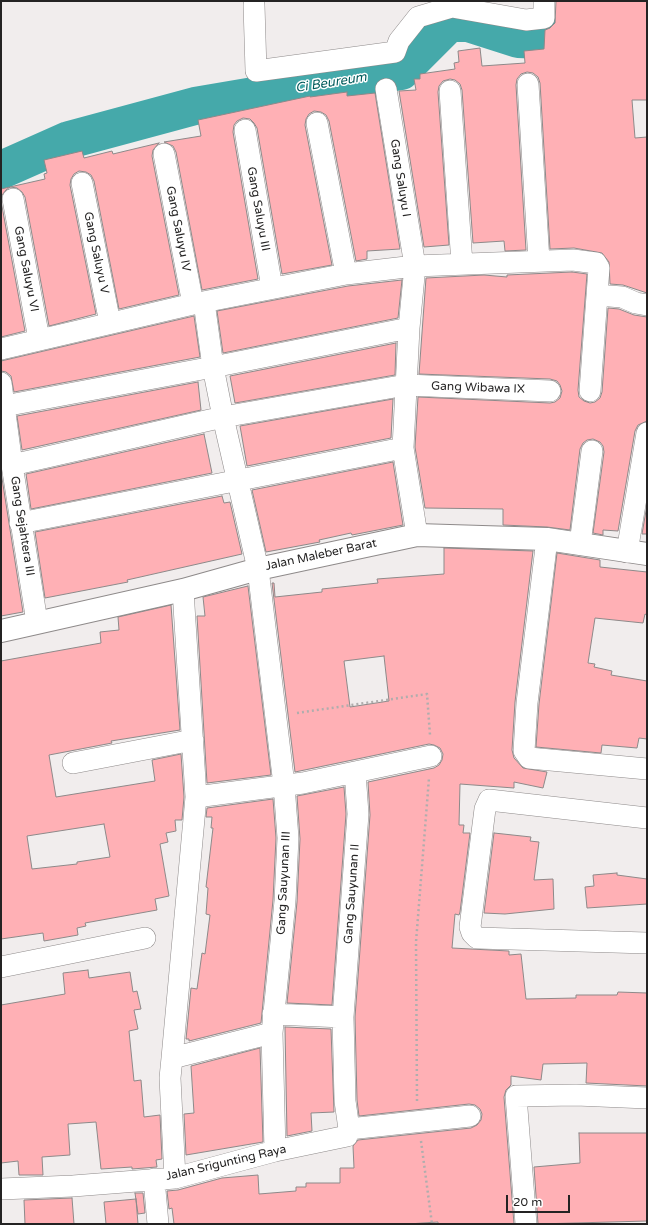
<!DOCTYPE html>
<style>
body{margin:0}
#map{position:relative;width:648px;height:1225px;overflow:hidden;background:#f1eded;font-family:"Varela Round",sans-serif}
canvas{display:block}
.frame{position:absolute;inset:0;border:2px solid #242323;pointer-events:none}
.scale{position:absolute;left:506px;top:1195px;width:64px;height:18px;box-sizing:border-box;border:2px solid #242323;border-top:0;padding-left:5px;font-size:12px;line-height:14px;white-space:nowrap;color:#242323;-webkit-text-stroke:3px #fff;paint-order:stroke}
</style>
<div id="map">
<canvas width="648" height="1225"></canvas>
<div class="frame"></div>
<div class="scale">20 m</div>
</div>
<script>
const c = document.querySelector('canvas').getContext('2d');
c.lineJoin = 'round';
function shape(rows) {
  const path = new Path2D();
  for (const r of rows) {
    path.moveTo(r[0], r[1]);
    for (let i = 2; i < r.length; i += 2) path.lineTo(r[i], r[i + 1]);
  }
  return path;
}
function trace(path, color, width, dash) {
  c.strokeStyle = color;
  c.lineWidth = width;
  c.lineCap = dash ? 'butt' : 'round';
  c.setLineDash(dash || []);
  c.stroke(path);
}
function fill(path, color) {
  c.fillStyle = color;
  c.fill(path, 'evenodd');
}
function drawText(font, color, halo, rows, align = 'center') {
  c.font = font + ' "Varela Round",sans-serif';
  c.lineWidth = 3;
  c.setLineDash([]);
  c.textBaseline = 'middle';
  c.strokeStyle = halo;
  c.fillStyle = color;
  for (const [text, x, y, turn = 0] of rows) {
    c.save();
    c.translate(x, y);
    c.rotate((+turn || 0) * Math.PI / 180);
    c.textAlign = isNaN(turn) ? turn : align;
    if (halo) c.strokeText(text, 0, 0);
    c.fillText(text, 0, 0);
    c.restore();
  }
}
trace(shape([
 [1,170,69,140,195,106,401,71,449,23,468,23,518,39,543,40,601,26,623,28,647,40]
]), '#45a9aa', 38);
const building = shape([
 [556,1,647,1,647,100,632,100,635,138,647,137,647,293,623,285,610,284,609,262,602,253,574,248,550,249,540,83,538,77,533,73,527,72,521,74,517,79,516,85,526,250,505,251,504,241,473,243,462,90,460,84,455,80,450,79,443,81,439,86,438,92,449,245,424,247,399,91,416,90,414,79,420,79,420,74,455,69,454,63,459,62,458,51,480,48,482,66,525,63,524,51,544,49,545,30,550,28,555,23,556,1],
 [347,92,347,96,375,93,400,249,367,251,367,259,356,261,329,121,326,115,321,112,314,111,309,114,306,119,305,125,332,265,282,274,257,128,254,123,250,119,243,118,237,121,234,125,233,132,258,279,202,290,176,152,173,146,164,142,201,136,198,120,310,96,310,97,347,92],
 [159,143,153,150,152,156,179,295,119,309,94,181,91,175,86,172,79,171,74,174,71,179,70,185,96,314,49,326,25,197,22,192,17,188,10,187,6,190,2,195,1,201,25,331,1,337,1,189,45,179,44,174,47,173,44,160,82,151,84,158,112,151,113,154,159,143],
 [572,272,587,274,578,390,579,397,584,401,590,403,595,402,600,398,602,392,608,308,619,309,634,315,647,317,647,421,638,425,635,431,618,531,603,530,603,535,593,533,604,452,603,446,600,442,593,439,587,440,583,443,580,449,570,530,547,527,503,525,503,509,425,508,415,447,418,397,550,403,555,402,560,398,562,391,560,385,557,381,550,379,419,374,426,278,484,275,507,277,507,275,572,272],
 [402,280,398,318,223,353,217,311,348,286,402,280],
 [194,316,200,357,14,392,11,376,6,372,1,371,1,361,194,316],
 [396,343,395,375,235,403,230,376,396,343],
 [198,382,201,410,22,450,17,416,198,382],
 [393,399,391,438,247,466,240,426,393,399],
 [204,434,212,473,31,509,26,474,204,434],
 [393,462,403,525,352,535,351,533,319,540,320,542,266,552,252,490,393,462],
 [1,472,23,612,1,616,1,472],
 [222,496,224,503,230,502,242,554,127,580,128,582,45,598,35,532,222,496],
 [647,505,647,534,642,534,647,505],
 [444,548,533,551,515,702,512,750,514,758,523,768,547,772,543,788,514,782,514,788,460,784,459,825,464,825,463,833,470,833,460,912,459,915,455,914,452,948,509,951,509,955,521,954,526,999,576,998,576,995,617,995,618,992,647,993,647,1086,586,1083,587,1063,543,1064,541,1080,511,1076,511,1085,506,1090,504,1097,514,1224,438,1224,438,1222,408,1224,174,1224,172,1208,169,1209,167,1191,178,1190,222,1178,258,1175,259,1194,296,1191,296,1187,306,1187,306,1183,340,1183,340,1168,354,1168,353,1146,358,1140,471,1128,477,1125,481,1120,482,1114,480,1109,475,1105,469,1104,359,1116,357,1100,355,1017,370,815,368,782,434,768,439,765,442,760,443,754,440,748,434,745,429,744,295,772,272,583,274,583,275,597,322,592,322,589,378,583,377,579,444,574,444,548],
 [384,656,389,701,350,707,344,661,384,656],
 [557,553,600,560,600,567,647,572,647,615,645,614,643,623,595,618,588,663,595,664,594,667,612,671,611,675,647,681,647,739,639,738,637,748,602,745,601,753,536,747,539,704,557,553],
 [248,586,271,775,207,783,197,616,205,616,203,597,248,586],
 [171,605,180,730,111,741,112,743,49,755,56,797,155,781,152,760,181,754,184,797,182,820,175,820,176,831,166,833,168,842,160,844,169,896,155,899,157,910,85,923,86,926,77,928,78,935,44,941,43,933,1,939,1,661,101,643,100,632,119,630,118,617,171,605],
 [104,824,110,857,77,862,77,864,32,869,27,836,104,824],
 [344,787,346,814,332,1005,287,1003,297,902,300,839,297,796,344,787],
 [273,799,276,838,273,900,261,1023,189,1041,189,1039,186,1039,191,988,197,989,202,953,205,954,210,915,206,914,208,888,206,887,213,828,211,828,212,817,206,817,207,808,273,799],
 [494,833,531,837,530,841,539,842,534,880,553,879,554,909,505,914,484,913,494,833],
 [617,873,617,875,647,879,647,904,587,908,585,887,594,886,593,875,617,873],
 [88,970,89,978,130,972,133,992,137,991,141,1009,134,1010,138,1029,129,1031,134,1081,141,1080,144,1117,160,1115,162,1159,156,1160,157,1167,132,1169,132,1167,101,1169,96,1122,68,1124,70,1155,42,1157,43,1175,19,1175,18,1161,1,1163,1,1005,65,994,63,973,88,970],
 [285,1027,331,1029,334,1112,311,1113,312,1131,287,1136,285,1027],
 [260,1048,263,1142,186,1155,184,1114,194,1113,191,1066,260,1048],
 [579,1133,647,1133,647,1221,538,1224,534,1167,580,1163,579,1133],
 [135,1193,143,1193,145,1213,138,1214,135,1193],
 [72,1198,74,1224,25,1224,24,1200,72,1198],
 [136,1199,138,1224,106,1224,104,1202,136,1199]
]);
fill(building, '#ffb0b5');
trace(building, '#8d8989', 1);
const street = shape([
 [254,5,256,71,395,52,399,41,418,17,452,7,526,20,544,18,544,1],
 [528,84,539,261],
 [386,89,415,266,409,328,403,448,417,535],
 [450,91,462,264],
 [317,123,346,274],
 [245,130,272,288],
 [164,154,193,304],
 [82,183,110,323],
 [13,199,39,339],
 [597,295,622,297,636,303,647,305],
 [204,302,213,367,223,417,258,569,284,785,288,838,285,901,272,1033,275,1151],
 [1,349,193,304,346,274,415,266,573,260,596,263,599,268,590,391],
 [1,383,12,465,37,622],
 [4,406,213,367,409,328],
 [12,465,223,417,406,385,550,391],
 [20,523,403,448],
 [547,539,527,703,524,751,529,758,647,769],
 [580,544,592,451],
 [627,552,647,433],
 [73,763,193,740],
 [196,797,303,783,431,756],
 [647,818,489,800,485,809,470,927,472,933,477,938,647,943],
 [1,967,145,938],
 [273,1014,343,1017,358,814,355,772],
 [172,1058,272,1033],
 [349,1129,470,1116],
 [175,1178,170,1078,172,1058,196,797,183,590],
 [154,1179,158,1224],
 [1,1189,73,1186,175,1178,275,1151,347,1136,349,1129,345,1101,343,1017],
 [526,1224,516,1096,576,1095,647,1098]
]);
const secondary = shape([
 [1,631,183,590,258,569,417,535,547,539,647,554]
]);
trace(street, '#8e8a8a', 22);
trace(secondary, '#8e8a8a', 24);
trace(shape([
 [297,713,427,694,430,735],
 [417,1101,416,942,429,778],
 [421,1141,432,1224]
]), '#b0adad', 2.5, [2, 3]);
trace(street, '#fff', 21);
trace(secondary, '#fff', 22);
drawText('12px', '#242323', '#fff', [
 ["Gang Saluyu I",400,178,81],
 ["Gang Saluyu III",258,209,80],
 ["Gang Saluyu IV",178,229,79],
 ["Gang Saluyu V",96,253,78],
 ["Gang Saluyu VI",26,269,79],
 ["Gang Wibawa IX",478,388,2],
 ["Gang Sejahtera III",22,526,81],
 ["Jalan Maleber Barat",321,555,-12],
 ["Gang Sauyunan III",284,883,-87],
 ["Gang Sauyunan II",352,894,-86],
 ["Jalan Srigunting Raya",226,1163,-13]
]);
drawText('italic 13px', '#005b5b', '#fff', [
 ["Ci Beureum",331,83,-9]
]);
</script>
